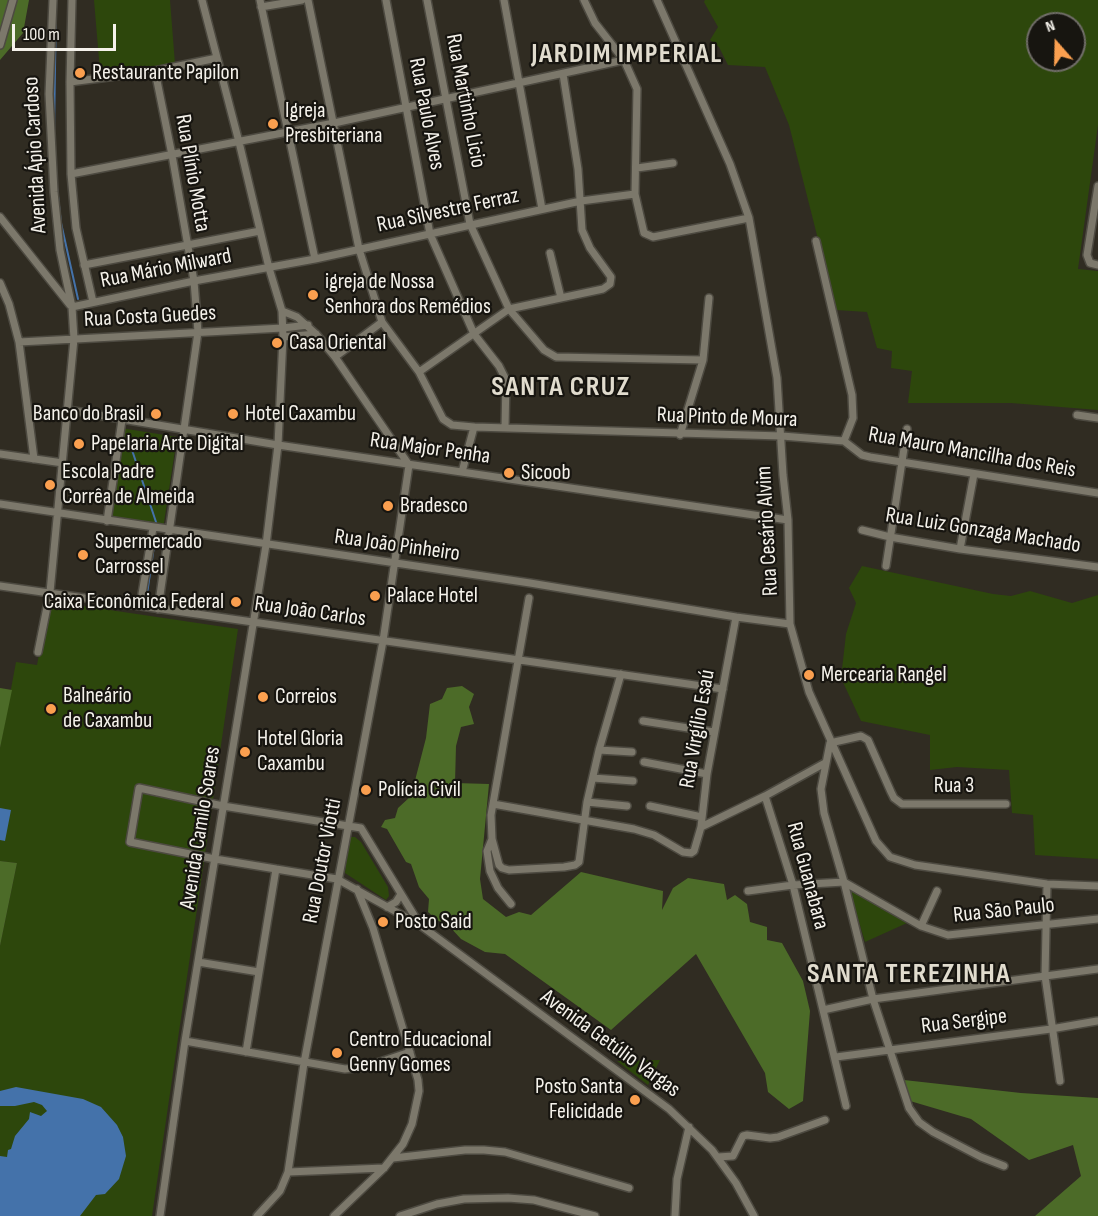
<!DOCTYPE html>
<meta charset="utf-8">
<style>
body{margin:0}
#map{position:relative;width:1098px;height:1216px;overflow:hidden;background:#302c22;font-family:"Sofia Sans Condensed",sans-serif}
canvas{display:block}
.north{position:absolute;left:1026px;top:12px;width:60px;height:60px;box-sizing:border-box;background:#171510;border:2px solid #706d68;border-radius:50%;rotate:340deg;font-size:16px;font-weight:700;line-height:24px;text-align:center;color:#f5f2eb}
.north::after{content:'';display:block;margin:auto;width:21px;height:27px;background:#fa9f4f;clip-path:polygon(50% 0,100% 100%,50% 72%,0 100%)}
.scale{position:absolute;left:12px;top:24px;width:104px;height:27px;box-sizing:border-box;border:3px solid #f5f2eb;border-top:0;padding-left:8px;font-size:18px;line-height:21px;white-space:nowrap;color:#f5f2eb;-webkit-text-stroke:4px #171510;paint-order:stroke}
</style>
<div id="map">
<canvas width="1098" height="1216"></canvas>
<div class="north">N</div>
<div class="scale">100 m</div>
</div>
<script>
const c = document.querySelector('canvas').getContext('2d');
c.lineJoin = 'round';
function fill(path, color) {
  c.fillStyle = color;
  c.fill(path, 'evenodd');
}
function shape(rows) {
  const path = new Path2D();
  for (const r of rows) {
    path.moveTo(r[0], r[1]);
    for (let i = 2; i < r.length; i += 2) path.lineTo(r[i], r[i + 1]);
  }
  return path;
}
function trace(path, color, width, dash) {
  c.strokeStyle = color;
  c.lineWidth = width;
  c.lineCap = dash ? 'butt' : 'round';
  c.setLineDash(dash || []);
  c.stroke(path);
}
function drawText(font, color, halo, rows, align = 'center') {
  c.font = font + ' "Sofia Sans Condensed",sans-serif';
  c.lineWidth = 4.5;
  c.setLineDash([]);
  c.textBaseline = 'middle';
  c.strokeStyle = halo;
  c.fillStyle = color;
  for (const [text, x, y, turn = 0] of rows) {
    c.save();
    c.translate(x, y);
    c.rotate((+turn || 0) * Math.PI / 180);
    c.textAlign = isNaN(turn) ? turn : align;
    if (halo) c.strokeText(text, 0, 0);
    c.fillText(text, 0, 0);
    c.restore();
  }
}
fill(shape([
 [94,0,170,0,175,64,100,71],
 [705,0,1098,0,1098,125,1078,269,1098,271,1098,410,1011,403,908,403,912,371,891,368,892,351,877,348,867,312,836,310,789,125,765,67,728,65,719,47,710,40,718,27,704,2],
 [1038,24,1074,24,1074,60,1038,60],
 [121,428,177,437,163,529,107,518],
 [862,566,993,594,1011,596,1030,591,1072,603,1098,595,1098,859,1035,855,1033,815,1012,813,1009,770,957,767,930,770,930,735,861,721,841,678,846,634,856,603,849,588],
 [49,601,238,629,152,1216,0,1216,0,946,17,863,0,861,0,748,16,662,37,665],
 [351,837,355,837,361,842,388,887,389,896,386,900,345,873,349,841],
 [849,888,907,923,865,942],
 [660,1060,648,1085,617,1061]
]), '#2d470c');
fill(shape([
 [0,0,29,0,23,33,0,60],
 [462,686,474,694,469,707,474,724,461,727,456,746,455,783,489,784,480,879,483,899,506,917,519,912,531,915,581,872,663,891,662,910,673,888,688,878,724,884,727,900,735,895,747,904,750,922,767,927,767,940,782,943,803,981,810,1011,803,1101,789,1109,768,1092,765,1073,696,954,611,1030,505,954,485,952,461,939,450,927,437,920,428,912,429,899,419,887,411,864,406,862,387,829,381,827,385,820,395,818,398,808,411,796,426,738,430,704,442,699,447,688],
 [0,688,12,690,0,748],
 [0,861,17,863,0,946],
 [904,1080,1021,1093,1098,1098,1098,1216,1035,1216,1081,1176,1073,1145,1029,1160,971,1119,910,1101]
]), '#4c6b28');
fill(shape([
 [0,808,11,810,5,841,0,840],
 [16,1087,83,1099,101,1107,117,1125,123,1137,126,1156,119,1179,105,1194,96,1195,80,1216,0,1216,0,1156,7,1157,8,1150,11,1149,15,1136,29,1119,30,1112,41,1116,47,1111,42,1105,34,1102,15,1106,0,1106,0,1091]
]), '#4472aa');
trace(shape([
 [54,133,56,4],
 [57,187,61,223,78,299],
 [127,435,156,522],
 [147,594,155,539]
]), '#4472aa', 2);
const minor = shape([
 [72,0,70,82,71,174,76,228,93,302],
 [260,0,315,259],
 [308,0,359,249,382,322,419,372,443,419,452,425,474,427,782,436,844,441],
 [386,0,430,234,474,334,499,366,506,380,505,428],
 [427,0,470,224,509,309,544,350,556,357,703,360],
 [504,0,542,209],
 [584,0,595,23,624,60,637,89,635,194,644,233,653,237,749,218],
 [657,0,730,164,749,218,777,378,783,475,788,520,790,624,809,692,876,841,890,857,915,865,1047,884,1098,886],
 [261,7,302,0],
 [0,45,13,0],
 [155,71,172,155,194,281,198,332,158,609],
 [70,82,155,71,217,58],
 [637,168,673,163],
 [71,174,334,123,624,60],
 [1098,186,1087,255,1090,263,1098,265],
 [0,217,70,305],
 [816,241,852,395,853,418,844,441],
 [550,253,561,298],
 [84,265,260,231],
 [0,283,9,304,19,342,34,459],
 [72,307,194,281,315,259,581,201,635,194],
 [282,311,297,317,316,334,335,357,409,465],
 [283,337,316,334],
 [19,342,283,328,308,325],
 [335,357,382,322],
 [419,372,509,309,603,289,610,284,611,277,590,248,582,230,578,169,563,74],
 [68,410,278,445,788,520],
 [1077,415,1098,418],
 [680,435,703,360,709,298],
 [844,441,862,455,870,457,1098,493],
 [0,454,63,463],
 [462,472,474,427],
 [0,504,530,583,736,617,790,624],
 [107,521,122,420],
 [862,530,890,537,960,549,1098,567],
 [960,549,974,474],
 [886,566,907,429],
 [0,586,723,689],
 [529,598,491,815,492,839,499,865,502,868,509,870,564,867,575,865,579,862,587,802,599,750,621,674],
 [140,606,153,528],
 [38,652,50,592,74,339,72,307,60,250,54,192,49,94,53,0],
 [643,721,714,732],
 [599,750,632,752],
 [644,762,707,774],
 [593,778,633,781],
 [765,796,793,885,846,1106],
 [587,802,627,806],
 [493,804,634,829,654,835,683,852,691,853,694,851,701,827,707,774,736,617],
 [650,806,702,817],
 [701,827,765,796,825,763],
 [492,839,487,851,490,871,498,888,511,904],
 [1047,884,1045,976,1060,1081],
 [748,891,793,885,844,882,921,926,948,935,1098,919],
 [387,907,396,902,401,894],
 [420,925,361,828,223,806,139,788,130,842,215,859,337,879,420,925,669,1109,712,1150,736,1183,754,1216],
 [921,926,937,891],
 [198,962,259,972],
 [823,1010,873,999,1098,969],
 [185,1041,345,1069,365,1067,410,1052],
 [246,1052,276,869],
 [836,1057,1051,1029,1097,1021],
 [718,1157,733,1156,743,1136,747,1135,770,1138,778,1137,825,1120],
 [393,1158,465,1150,484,1150,505,1152,629,1188],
 [1004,1166,981,1157,933,1132,919,1122,909,1108,873,999,844,882,824,813,821,789,830,743,861,736,868,740,891,792,894,798,902,804,1006,804],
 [288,1172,384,1168],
 [160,1216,185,1041,266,545,278,445,283,337,282,311,269,268,239,142,202,0],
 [257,1216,280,1191,288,1172,304,1063,383,641,409,465],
 [334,1216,384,1168,403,1144,412,1124,419,1091,418,1080,373,928,357,889],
 [400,1216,437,1204,464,1199,508,1198,534,1200,595,1216],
 [675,1216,677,1179,689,1127]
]);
trace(minor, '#4d4a41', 10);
trace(minor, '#7c786b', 7);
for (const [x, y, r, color] of [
 [80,73,6,"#fa9f4f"],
 [273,124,6,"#fa9f4f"],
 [313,295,6,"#fa9f4f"],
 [277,343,6,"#fa9f4f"],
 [156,414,6,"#fa9f4f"],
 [233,414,6,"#fa9f4f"],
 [79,444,6,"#fa9f4f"],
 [509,473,6,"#fa9f4f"],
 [50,485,6,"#fa9f4f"],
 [388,506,6,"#fa9f4f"],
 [83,555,6,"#fa9f4f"],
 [375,596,6,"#fa9f4f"],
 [236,602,6,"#fa9f4f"],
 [809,675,6,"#fa9f4f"],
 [263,697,6,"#fa9f4f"],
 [51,709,6,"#fa9f4f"],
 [245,752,6,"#fa9f4f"],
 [366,790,6,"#fa9f4f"],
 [383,922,6,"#fa9f4f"],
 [337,1053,6,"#fa9f4f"],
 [635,1100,6,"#fa9f4f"]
]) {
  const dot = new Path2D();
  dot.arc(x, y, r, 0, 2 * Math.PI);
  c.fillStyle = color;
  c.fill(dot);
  trace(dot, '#171510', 2);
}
drawText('22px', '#f5f2eb', '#171510', [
 ["Restaurante Papilon",92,73],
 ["Igreja",285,111],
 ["Presbiteriana",285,136],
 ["igreja de Nossa",325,282],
 ["Senhora dos Remédios",325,307],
 ["Casa Oriental",289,343],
 ["Banco do Brasil",144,414,"right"],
 ["Hotel Caxambu",245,414],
 ["Papelaria Arte Digital",91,444],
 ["Escola Padre",62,472],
 ["Corrêa de Almeida",62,497],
 ["Sicoob",521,473],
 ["Bradesco",400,506],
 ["Supermercado",95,542],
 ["Carrossel",95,567],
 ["Palace Hotel",387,596],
 ["Caixa Econômica Federal",224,602,"right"],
 ["Mercearia Rangel",821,675],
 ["Balneário",63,696],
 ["de Caxambu",63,721],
 ["Correios",275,697],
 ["Hotel Gloria",257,739],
 ["Caxambu",257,764],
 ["Polícia Civil",378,790],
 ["Posto Said",395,922],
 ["Centro Educacional",349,1040],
 ["Genny Gomes",349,1065],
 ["Posto Santa",623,1087,"right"],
 ["Felicidade",623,1112,"right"]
], 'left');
drawText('22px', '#f5f2eb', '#171510', [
 ["Rua Martinho Licio",465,101,79],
 ["Rua Paulo Alves",426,114,79],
 ["Avenida Ápio Cardoso",36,155,-93],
 ["Rua Plínio Motta",192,173,80],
 ["Rua Silvestre Ferraz",448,211,-12],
 ["Rua Mário Milward",166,269,-11],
 ["Rua Costa Guedes",150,317,-3],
 ["Rua Pinto de Moura",727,418,2],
 ["Rua Major Penha",430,449,8],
 ["Rua Mauro Mancilha dos Reis",972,453,10],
 ["Rua Cesário Alvim",768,531,-93],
 ["Rua Luiz Gonzaga Machado",983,531,9],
 ["Rua João Pinheiro",397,546,8],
 ["Rua João Carlos",310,612,8],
 ["Rua Virgílio Esaú",698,729,-80],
 ["Rua 3",954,786],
 ["Avenida Camilo Soares",201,828,-81],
 ["Rua Doutor Viotti",323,861,-79],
 ["Rua Guanabara",807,876,75],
 ["Rua São Paulo",1004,911,-6],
 ["Rua Sergipe",964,1022,-7],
 ["Avenida Getúlio Vargas",610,1044,36]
]);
c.letterSpacing = '1.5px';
drawText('bold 28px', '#e1dcce', '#171510', [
 ["JARDIM IMPERIAL",627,55],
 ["SANTA CRUZ",561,388],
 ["SANTA TEREZINHA",909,975]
]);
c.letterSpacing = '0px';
</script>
